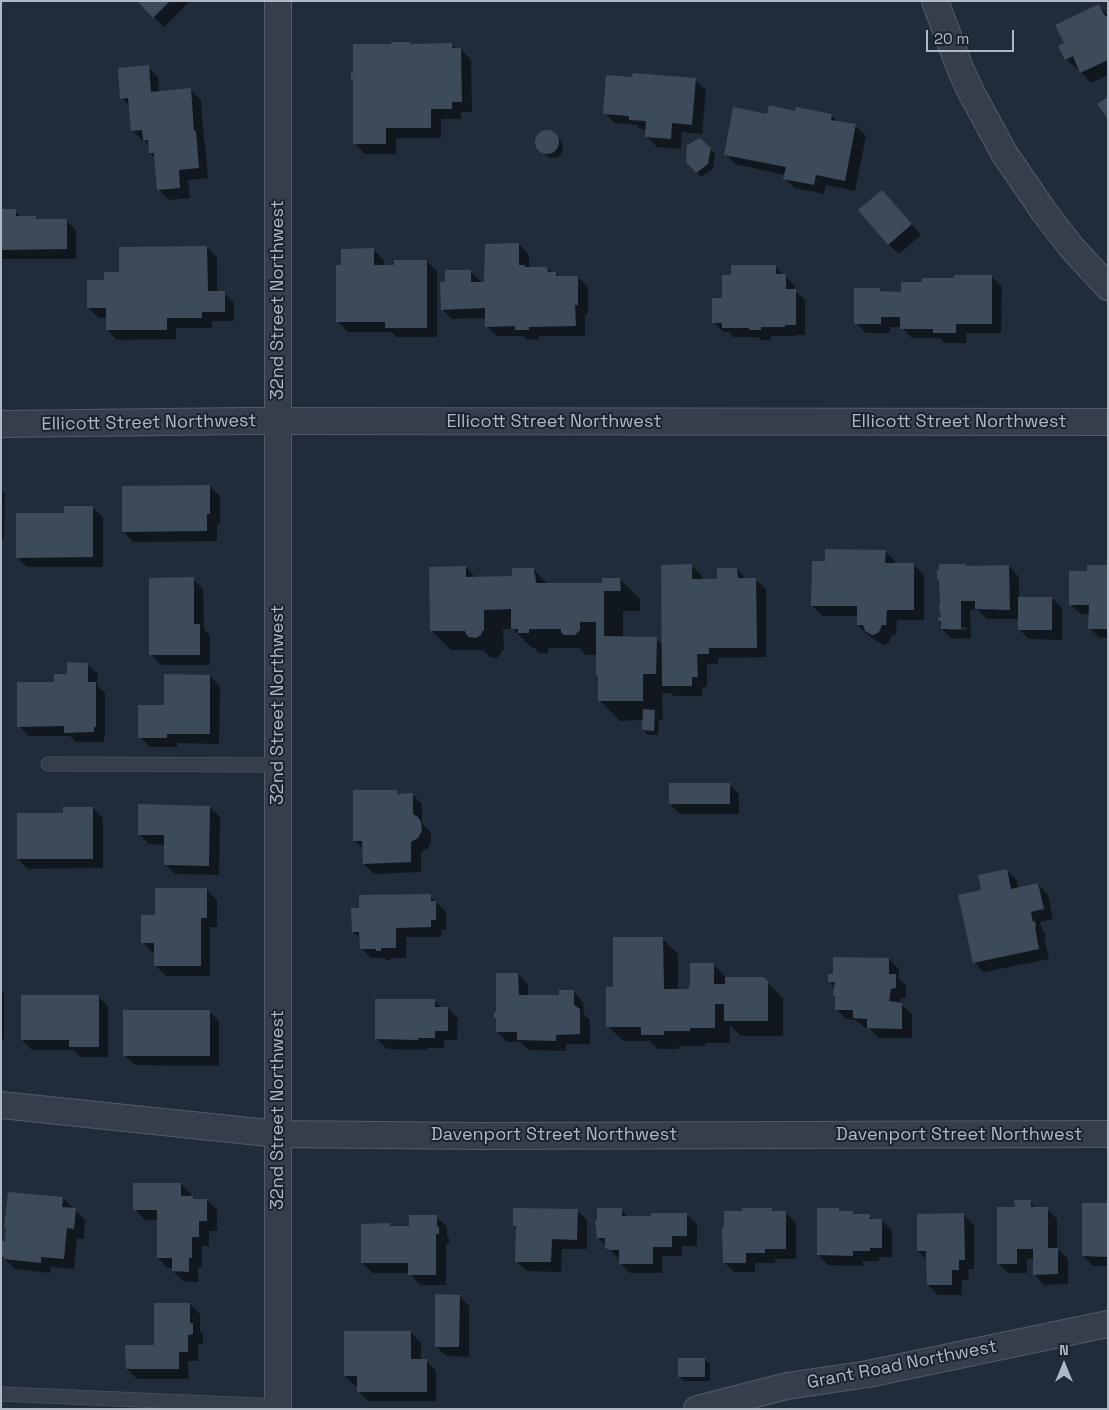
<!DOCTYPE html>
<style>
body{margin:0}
#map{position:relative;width:1109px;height:1410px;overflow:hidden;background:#212c3a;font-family:"Space Grotesk",sans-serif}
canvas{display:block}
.frame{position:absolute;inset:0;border:2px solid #b0b8c6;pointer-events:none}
.north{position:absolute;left:1039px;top:1340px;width:50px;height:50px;-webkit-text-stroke:4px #1a232f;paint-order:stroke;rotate:0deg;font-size:14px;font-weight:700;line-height:20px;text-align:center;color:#b0b8c6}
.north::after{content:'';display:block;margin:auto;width:18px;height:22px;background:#b0b8c6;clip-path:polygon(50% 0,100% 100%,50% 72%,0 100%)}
.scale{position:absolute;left:926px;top:30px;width:88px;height:22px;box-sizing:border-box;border:2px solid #b0b8c6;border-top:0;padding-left:6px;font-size:15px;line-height:18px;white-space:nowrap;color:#b0b8c6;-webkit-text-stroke:4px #1a232f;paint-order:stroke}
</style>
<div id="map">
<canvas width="1109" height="1410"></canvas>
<div class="frame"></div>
<div class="north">N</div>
<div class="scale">20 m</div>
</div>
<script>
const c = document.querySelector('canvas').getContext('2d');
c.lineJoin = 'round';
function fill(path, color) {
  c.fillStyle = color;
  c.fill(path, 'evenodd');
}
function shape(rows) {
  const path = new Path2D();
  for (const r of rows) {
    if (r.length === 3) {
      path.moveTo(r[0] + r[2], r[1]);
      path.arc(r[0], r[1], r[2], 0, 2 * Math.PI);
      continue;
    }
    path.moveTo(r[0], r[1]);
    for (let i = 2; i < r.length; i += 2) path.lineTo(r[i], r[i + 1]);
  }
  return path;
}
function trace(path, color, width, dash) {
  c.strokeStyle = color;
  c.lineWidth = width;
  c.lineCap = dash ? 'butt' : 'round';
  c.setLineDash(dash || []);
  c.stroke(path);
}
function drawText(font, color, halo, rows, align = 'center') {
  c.font = font + ' "Space Grotesk",sans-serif';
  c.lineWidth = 4;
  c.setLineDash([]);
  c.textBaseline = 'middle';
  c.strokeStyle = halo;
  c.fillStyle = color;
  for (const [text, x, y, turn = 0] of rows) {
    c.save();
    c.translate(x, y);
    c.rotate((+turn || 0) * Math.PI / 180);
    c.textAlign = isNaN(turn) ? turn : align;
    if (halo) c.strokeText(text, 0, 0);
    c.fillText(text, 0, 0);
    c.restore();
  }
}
fill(shape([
 [138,1,190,1,164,27],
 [1099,6,1108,15,1108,75,1091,83,1081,72,1079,68,1077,69,1066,59,1066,44],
 [411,45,451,45,456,49,461,49,471,60,472,112,461,112,461,119,441,119,441,138,396,138,396,154,365,154,355,144,355,81,352,78],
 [148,67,158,77,159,92,191,90,201,100,204,141,205,143,208,178,188,180,190,198,169,200,159,190,156,159,150,153,149,145,145,140,142,140,132,130,130,107,122,98],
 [633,78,695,80,706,90,702,134,682,132,681,149,657,147,647,137,647,130,640,129,636,125,615,123,605,113],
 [796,112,831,115,838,122,856,126,866,136,855,191,826,185,824,194,795,188,785,178,785,175,735,164,725,154,768,116],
 [546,132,552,132,561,140,563,148,561,155,558,157,550,158,538,149,536,142,538,135],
 [700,140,715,154,713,169,701,177,697,172],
 [892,202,921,235,899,254,888,244],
 [1,211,15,211,21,217,36,217,39,220,66,220,76,230,76,259,1,259],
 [519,244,529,255,529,268,547,268,552,273,556,273,560,277,578,277,588,287,588,314,585,314,585,336,539,336,539,339,527,340,523,336,497,336,486,326,486,318,452,319,442,309,446,283,470,271,480,281,480,283,486,283],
 [207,247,217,257,217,293,224,293,234,303,234,321,212,321,212,328,176,328,176,339,117,340,107,330,107,318,99,318,88,308,106,281,121,274],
 [374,250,384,260,384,266,427,261,437,271,437,337,397,337,391,332,348,332,338,322,343,266],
 [775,266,795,286,795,291,805,300,805,335,795,335,795,336,771,336,771,340,761,340,758,337,733,337,729,332,724,332,713,322,724,300],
 [992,277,1002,287,1001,333,966,333,966,343,945,343,940,338,912,338,901,327,890,327,890,333,866,333,856,323,880,289,884,293,902,293,924,283],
 [210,486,220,496,220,524,217,524,217,541,133,542,123,531],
 [1,491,5,494,4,540,1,540],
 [92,507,103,517,103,567,27,567,17,557,65,514],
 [885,551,895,561,895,564,913,564,924,575,924,620,897,620,896,635,892,635,889,642,883,645,868,635,858,625,858,616,823,616,812,606,826,562],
 [691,565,702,576,702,580,719,580,737,569,747,579,755,579,766,589,766,657,718,658,718,664,707,664,707,687,702,687,702,696,674,696,671,693,662,693,663,720,659,720,658,735,648,735,643,730,643,720,620,721,600,701,600,678,597,676,597,652,595,655,586,655,579,648,548,648,548,653,539,653,535,648,532,648,513,629,503,629,504,650,502,650,500,655,497,658,490,657,483,650,451,650,431,630,466,567,476,578,513,578,533,569,548,584,603,584,620,579,640,599,640,611,623,611,623,638,656,638,663,645],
 [965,565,967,567,1009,566,1019,577,1019,598,1052,598,1062,608,1062,640,1029,639,1019,629,1019,619,987,619,978,610,970,610,971,638,952,639,942,629,942,623,939,621,942,618,941,582,938,580],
 [967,627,967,630,948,630,948,628],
 [1108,566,1108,638,1100,638,1089,628,1090,614,1081,614,1070,604,1088,572],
 [193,579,203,589,204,629,210,636,210,665,161,665,151,654],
 [87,664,98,674,97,685,105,693,105,737,104,737,104,742,76,742,70,736,29,736,19,726,55,683],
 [210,676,220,686,219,744,177,743,177,747,150,747,140,737,165,707],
 [729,784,739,794,739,814,680,814,670,804],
 [396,792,400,795,412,794,422,804,422,823,431,833,431,842,428,848,421,852,421,872,374,874,364,864,363,849,355,841],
 [210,807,220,817,219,875,175,874,165,864,165,845,149,844,139,834],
 [93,808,103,818,103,868,28,869,18,859,64,814],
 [1007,870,1017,880,1018,889,1038,884,1048,895,1053,919,1040,922,1042,930,1045,933,1046,937,1044,937,1049,959,984,972,974,962,982,891],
 [207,890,217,900,217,927,210,927,210,976,166,976,156,966,156,952,152,952,142,942,156,916],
 [430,896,446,912,446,930,441,930,441,937,406,937,406,958,391,958,391,960,387,960,385,958,371,958,361,948,361,939,353,932,360,910],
 [663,939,678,954,678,990,690,990,713,964,727,978,763,978,783,998,783,1036,741,1036,730,1025,730,1043,705,1043,705,1046,679,1046,679,1049,658,1049,650,1041,623,1041,608,1026,614,988],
 [889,959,899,969,899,979,906,985,906,998,901,998,900,1004,912,1014,912,1038,879,1038,869,1028,865,1028,856,1020,846,1019,836,1009,835,988,829,981],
 [518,974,528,984,528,997,560,997,573,991,583,1002,584,1014,590,1020,590,1044,566,1044,566,1051,529,1050,520,1042,508,1042,497,1032,497,1013],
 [1,990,4,993,4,1039,1,1039],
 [98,996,108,1006,108,1057,80,1057,74,1050,32,1050,22,1040],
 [434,1000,442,1008,448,1008,458,1018,457,1040,444,1040,444,1048,427,1048,427,1050,387,1049,376,1038],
 [209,1011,219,1021,219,1066,135,1065,124,1055],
 [181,1184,191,1194,191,1197,196,1200,207,1200,217,1210,217,1231,209,1231,209,1246,202,1246,202,1267,198,1267,198,1282,183,1281,173,1271,173,1268,168,1268,158,1258,158,1220,145,1220,135,1209],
 [9,1193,63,1198,85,1220,84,1239,77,1238,74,1269,51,1267,50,1273,15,1269,1,1256,6,1242,8,1230,6,1228],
 [1030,1201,1037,1209,1047,1209,1057,1219,1057,1248,1068,1259,1068,1284,1044,1285,1034,1274,1034,1259,1027,1259,1027,1273,1008,1273,998,1263,1016,1208],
 [1108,1204,1108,1266,1093,1266,1083,1256],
 [772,1209,775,1213,786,1213,796,1223,796,1259,775,1259,775,1263,755,1263,755,1272,734,1272,724,1262],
 [838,1209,841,1212,853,1212,856,1216,869,1216,874,1220,881,1220,892,1230,892,1257,879,1257,879,1261,863,1261,863,1266,828,1265,818,1255],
 [577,1210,587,1220,587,1249,562,1249,561,1272,527,1271,516,1261,517,1229,514,1226],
 [621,1210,628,1217,652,1217,686,1214,697,1224,697,1246,682,1246,682,1256,662,1256,662,1273,630,1273,620,1263,620,1260,598,1238],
 [964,1215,974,1225,974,1269,968,1269,969,1280,962,1280,962,1295,938,1295,928,1285,928,1261,918,1251],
 [437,1217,447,1227,447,1236,449,1238,449,1244,446,1244,446,1285,420,1285,410,1274,410,1273,373,1273,362,1263,390,1224,392,1227,410,1227],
 [459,1296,469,1306,469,1357,446,1356,436,1346],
 [190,1304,200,1314,200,1332,203,1334,203,1344,198,1345,198,1361,188,1361,189,1379,137,1379,127,1369,155,1346],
 [411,1332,421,1343,421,1361,426,1361,436,1371,436,1401,368,1401,358,1391,358,1386,355,1386,345,1376],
 [705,1360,710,1364,710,1381,684,1381,679,1376]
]), '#0007');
fill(shape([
 [137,1,170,1,153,18],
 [1099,4,1105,16,1108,16,1108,60,1080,73,1073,56,1065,60,1058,46,1064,43,1055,25],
 [391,42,410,42,410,44,452,43,452,48,461,48,462,102,452,102,452,109,431,109,431,128,386,128,386,144,353,144,353,79,351,79,351,72,353,72,353,44,391,44],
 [149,65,151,92,191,88,194,131,196,131,199,168,179,170,180,188,157,190,154,153,149,153,148,140,143,140,142,130,131,131,128,98,120,99,118,68],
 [633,73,696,78,692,125,672,123,671,139,645,137,646,121,629,120,629,116,603,114,606,75,632,77],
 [1108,97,1108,119,1097,104],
 [769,105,795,111,796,107,832,114,831,120,856,124,845,181,816,175,814,185,783,179,786,167,724,155,733,107,767,114],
 [547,142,12],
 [700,138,711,148,708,164,696,173,686,162,687,145],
 [882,190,912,224,888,245,858,210],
 [1,209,16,209,16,216,36,216,36,219,67,219,67,249,1,250],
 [519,243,519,265,525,265,525,267,547,267,548,272,556,272,556,276,578,276,578,305,575,305,576,326,529,327,529,330,515,330,515,326,485,327,485,308,441,310,440,282,445,282,445,270,471,270,471,282,484,282,485,244],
 [207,246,208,291,225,291,225,312,202,312,202,318,167,318,167,330,106,330,106,308,87,308,87,280,104,280,104,272,119,272,119,247],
 [374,248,374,265,394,265,394,260,427,260,427,328,385,328,385,322,336,322,336,265,341,265,341,249],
 [731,265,776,265,776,274,786,274,786,289,796,289,796,325,785,325,785,327,761,327,761,330,749,330,749,328,722,328,722,323,712,323,712,298,722,298,722,275,731,275],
 [954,275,992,275,992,324,956,324,956,333,933,333,933,329,900,329,900,317,881,317,881,324,854,324,854,288,880,288,880,291,901,292,901,282,922,282,922,278,954,278],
 [210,485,210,514,207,514,207,531,122,532,122,486],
 [64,506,93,506,93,557,16,558,16,513,64,513],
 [825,549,886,550,885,563,914,563,914,610,887,610,886,625,882,625,879,632,876,634,872,635,865,631,863,625,857,625,857,606,811,606,812,561,825,561],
 [692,564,692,579,717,579,717,568,737,568,738,578,756,578,757,648,709,648,709,654,697,654,698,677,692,677,692,686,662,686,661,565],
 [939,564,966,564,966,566,1009,565,1010,610,975,609,975,601,961,601,961,629,941,629,941,621,938,621,938,617,941,617,940,610,939,610,939,605,940,605,939,580,937,580,937,570,939,570],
 [1087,565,1108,565,1108,629,1088,629,1089,605,1069,605,1069,571,1087,571],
 [466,566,466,577,512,576,512,568,534,568,534,574,535,574,536,583,602,583,602,578,620,578,621,591,604,591,604,636,657,637,656,674,643,674,643,701,598,701,598,676,596,676,596,622,580,622,580,630,575,635,564,635,561,632,561,629,529,629,529,633,518,633,518,629,511,629,511,609,484,610,484,631,482,631,481,635,476,638,469,637,466,634,465,631,430,631,429,567],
 [194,577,194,624,200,624,200,655,149,655,149,578],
 [1018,597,1052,597,1052,630,1018,630],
 [67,662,88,663,88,682,96,682,96,727,94,727,94,732,64,733,64,726,17,727,17,682,54,682,54,674,67,674],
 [164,674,210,675,210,734,167,734,167,738,138,738,138,705,164,705],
 [643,709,655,710,654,731,642,730],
 [669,783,730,783,730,804,669,804],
 [353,790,397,790,397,794,413,793,413,814,418,817,421,822,422,831,418,838,411,842,411,862,363,864,362,841,353,841],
 [138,804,210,806,209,866,164,865,164,835,138,835],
 [63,807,93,807,93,859,17,859,17,813,63,813],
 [1007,869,1011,889,1038,883,1044,909,1031,912,1033,922,1035,921,1036,927,1035,927,1039,949,973,963,958,895,981,890,978,875],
 [155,888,207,888,207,918,201,918,201,966,154,966,154,943,141,943,141,915,155,915],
 [431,894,431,901,436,901,436,920,431,920,431,927,396,928,396,948,381,948,381,951,376,951,376,949,360,949,359,932,352,932,351,908,359,908,359,895],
 [613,937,663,937,664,989,689,989,689,985,690,985,690,963,714,963,714,984,725,984,725,977,764,977,768,981,768,1021,724,1021,724,1004,715,1004,715,1028,690,1028,690,1031,664,1031,664,1035,641,1035,641,1027,606,1027,606,987,613,987],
 [833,957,889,958,889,974,896,974,896,988,891,989,889,1001,902,1003,902,1029,867,1028,867,1019,853,1018,853,1010,835,1010,835,995,833,995,835,982,828,982,828,974,833,974],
 [496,973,518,973,519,995,559,995,559,990,574,990,574,1005,580,1009,580,1034,556,1035,556,1041,517,1040,517,1032,496,1032,496,1018,494,1018,494,1012,496,1012],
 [21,995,99,995,99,1047,69,1047,69,1040,21,1040],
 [375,999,435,999,435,1007,448,1007,448,1031,435,1031,435,1038,418,1038,418,1040,375,1039],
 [123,1010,210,1010,210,1056,123,1056],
 [133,1183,181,1183,181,1196,193,1196,193,1199,207,1199,207,1221,199,1221,199,1237,192,1237,192,1258,189,1258,189,1272,172,1271,172,1258,157,1258,157,1210,133,1210],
 [8,1192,63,1197,62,1207,76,1208,74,1229,67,1228,64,1259,41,1257,41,1263,4,1259,4,1257,1,1256,1,1241,5,1241,6,1228,4,1228],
 [1014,1200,1031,1200,1031,1207,1048,1207,1048,1248,1058,1248,1058,1274,1033,1275,1033,1249,1017,1249,1017,1264,997,1264,997,1207,1015,1207],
 [1082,1203,1108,1203,1108,1257,1082,1256],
 [513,1208,578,1209,577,1240,552,1239,551,1262,515,1262,516,1226,513,1226],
 [597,1208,622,1208,622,1216,651,1216,651,1213,687,1213,687,1236,672,1236,672,1247,653,1247,653,1264,619,1264,619,1250,610,1250,605,1248,605,1238,597,1238,595,1221,597,1221],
 [742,1208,772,1208,772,1211,786,1211,786,1249,765,1249,765,1253,746,1253,746,1263,723,1263,722,1227,724,1227,724,1211,742,1211],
 [817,1208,839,1208,839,1211,853,1211,853,1214,870,1214,870,1219,882,1219,882,1248,870,1248,870,1251,853,1251,853,1256,817,1255],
 [964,1213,965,1260,959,1260,959,1270,952,1270,952,1285,927,1285,926,1251,917,1251,917,1214],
 [409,1215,437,1215,437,1226,439,1227,439,1234,436,1234,436,1275,408,1275,408,1263,361,1263,361,1224,390,1223,390,1226,409,1226],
 [435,1294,460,1295,459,1347,435,1347],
 [154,1303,190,1303,190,1323,193,1323,193,1334,188,1335,188,1352,179,1352,179,1369,126,1369,125,1345,154,1345],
 [344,1331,411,1331,411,1359,427,1359,427,1392,357,1392,357,1376,344,1376],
 [678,1358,705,1358,705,1377,678,1377]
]), '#3d4a59');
const service = shape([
 [48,764,278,765],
 [1,1394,278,1406]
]);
const minor = shape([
 [278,1,278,1409],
 [935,1,960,68,970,90,1004,153,1045,213,1072,248,1108,287],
 [1,424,246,421,1108,422],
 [1,1105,278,1134,482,1136,1108,1134],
 [697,1409,787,1386,868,1374,1108,1324]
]);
trace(service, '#535b68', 15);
trace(minor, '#535b68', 28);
trace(service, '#353e4a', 14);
trace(minor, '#353e4a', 26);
drawText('18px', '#b0b8c6', '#1a232f', [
 ["32nd Street Northwest",278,300,-90],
 ["Ellicott Street Northwest",554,422],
 ["Ellicott Street Northwest",959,422],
 ["Ellicott Street Northwest",149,423,-1],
 ["32nd Street Northwest",278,705,-90],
 ["32nd Street Northwest",278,1110,-90],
 ["Davenport Street Northwest",554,1135],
 ["Davenport Street Northwest",959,1135],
 ["Grant Road Northwest",902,1365,-11]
]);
</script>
